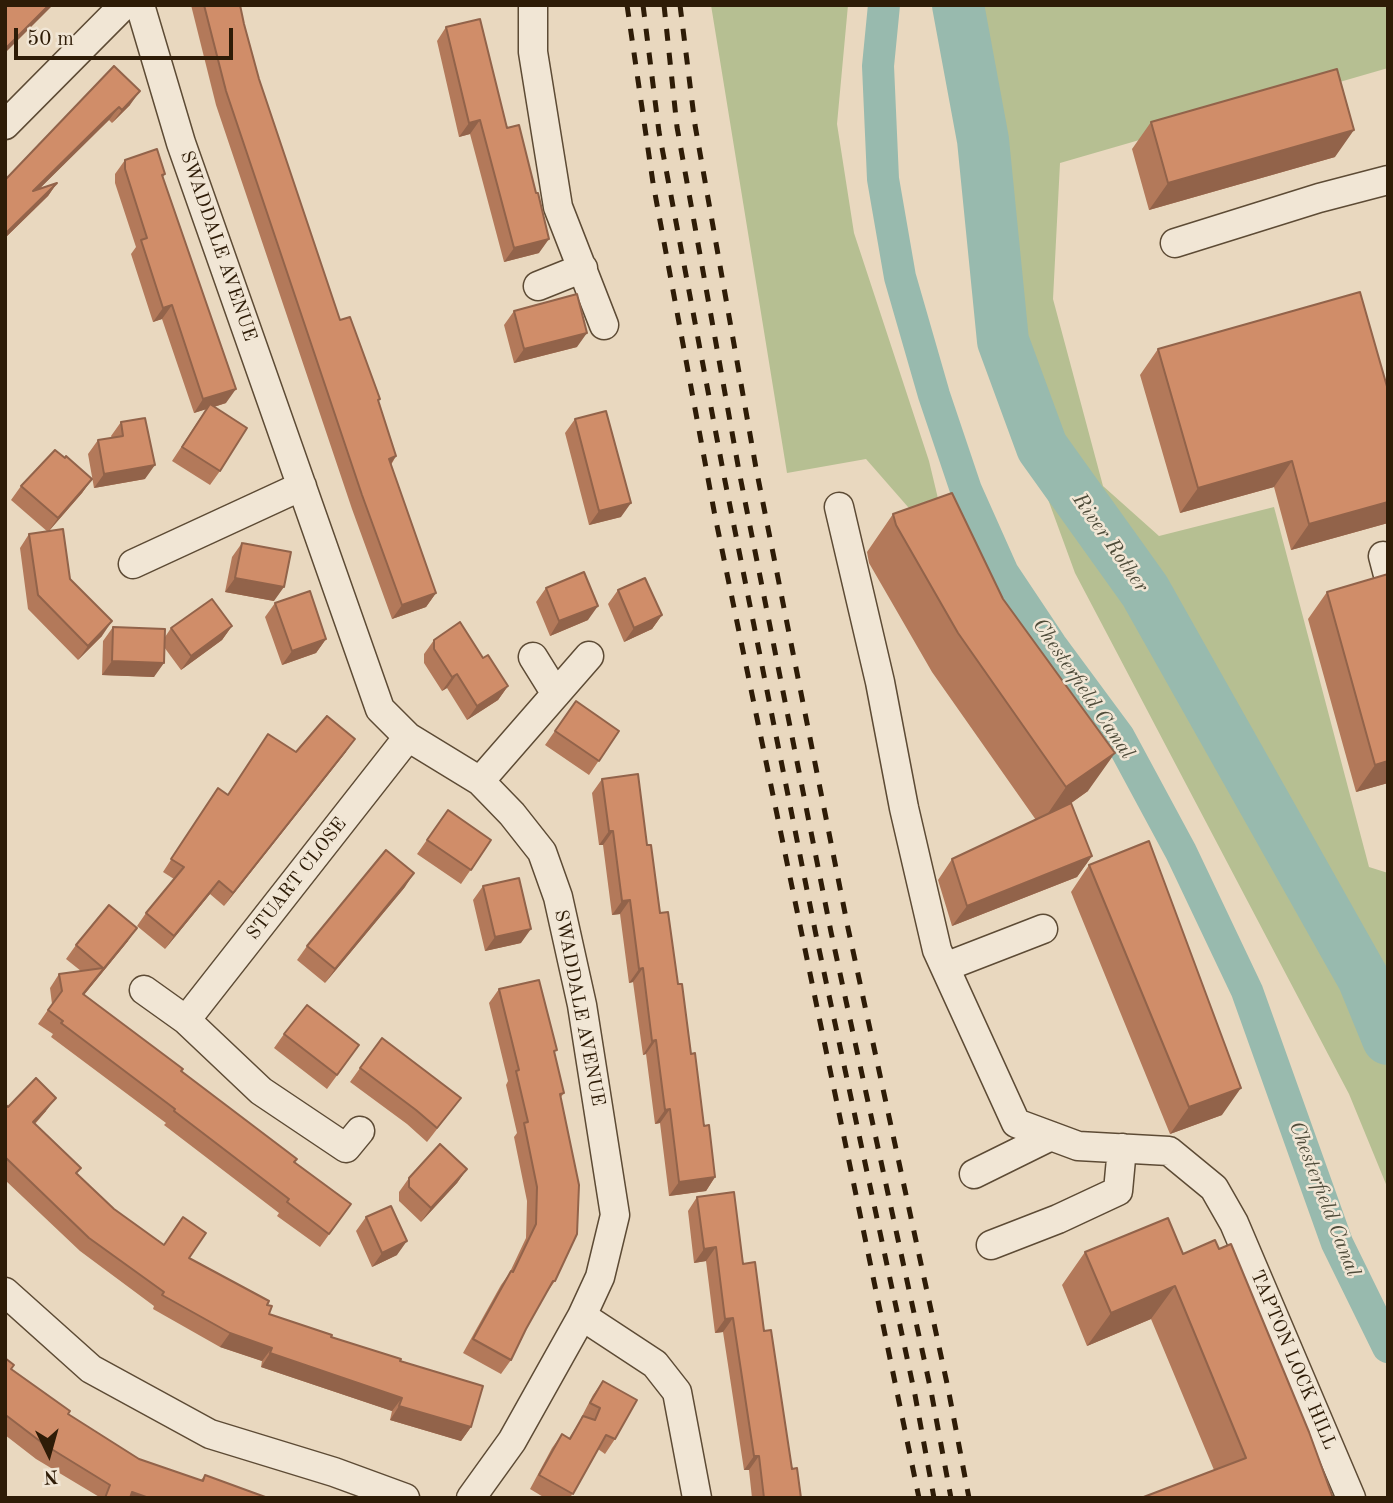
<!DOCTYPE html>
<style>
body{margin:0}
#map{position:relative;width:1393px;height:1503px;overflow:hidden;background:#e9d8bf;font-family:"Old Standard TT",serif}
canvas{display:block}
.frame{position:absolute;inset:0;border:7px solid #2e1c07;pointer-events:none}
.north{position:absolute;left:14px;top:1419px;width:70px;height:70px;-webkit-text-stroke:5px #f1e6d5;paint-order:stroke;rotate:175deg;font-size:19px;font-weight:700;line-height:28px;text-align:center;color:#2e1c07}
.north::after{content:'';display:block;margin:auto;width:24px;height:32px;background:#2e1c07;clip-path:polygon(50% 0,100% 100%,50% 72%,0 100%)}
.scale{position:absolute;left:14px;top:28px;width:219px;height:32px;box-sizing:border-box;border:4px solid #2e1c07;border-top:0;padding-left:9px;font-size:21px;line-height:24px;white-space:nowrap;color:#2e1c07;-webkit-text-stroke:5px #f1e6d5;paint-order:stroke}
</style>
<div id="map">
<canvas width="1393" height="1503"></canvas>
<div class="frame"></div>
<div class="north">N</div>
<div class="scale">50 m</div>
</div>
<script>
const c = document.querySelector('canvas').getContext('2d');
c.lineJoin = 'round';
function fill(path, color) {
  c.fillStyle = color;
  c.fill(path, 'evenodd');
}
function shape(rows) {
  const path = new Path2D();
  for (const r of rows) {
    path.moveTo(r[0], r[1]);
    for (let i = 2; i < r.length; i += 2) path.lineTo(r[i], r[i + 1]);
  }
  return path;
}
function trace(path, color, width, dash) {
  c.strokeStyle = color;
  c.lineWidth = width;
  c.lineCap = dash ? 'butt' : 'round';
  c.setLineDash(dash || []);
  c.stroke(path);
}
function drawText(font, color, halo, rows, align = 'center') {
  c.font = font + ' "Old Standard TT",serif';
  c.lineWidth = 5;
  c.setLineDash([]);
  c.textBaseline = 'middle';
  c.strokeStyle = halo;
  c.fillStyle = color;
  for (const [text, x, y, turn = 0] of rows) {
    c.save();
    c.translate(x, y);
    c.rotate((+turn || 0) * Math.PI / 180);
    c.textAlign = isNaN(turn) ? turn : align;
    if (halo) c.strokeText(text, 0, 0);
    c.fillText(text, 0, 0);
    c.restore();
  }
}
fill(shape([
 [711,5,848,5,837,124,854,233,929,461,941,511,922,523,866,459,787,473],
 [965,5,1388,5,1388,68,1060,163,1053,299,1103,486,1159,536,1274,507,1369,867,1388,873,1388,1189,1349,1094,1075,573,993,349,961,35]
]), '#b6bf92');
trace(shape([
 [884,5,878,66,883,179,900,277,934,395,966,490,1003,573,1051,645,1119,737,1181,852,1247,991,1337,1243,1388,1347]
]), '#98baae', 32);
trace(shape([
 [958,5,983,140,1003,341,1042,447,1145,591,1363,978,1388,1039]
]), '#98baae', 52);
const minor = shape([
 [140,5,181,143,380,709,408,737,480,781,512,814,542,852,558,897,582,1005,615,1215,600,1277,582,1316,512,1441,471,1498],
 [533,5,533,52,558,207,604,325],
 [5,125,124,5],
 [1175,243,1319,198,1388,180],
 [538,286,583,268],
 [839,507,880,682,904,808,937,950,1016,1123,1078,1146,1169,1151,1214,1188,1234,1223,1351,1498],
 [1383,556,1388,575],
 [133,564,302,486],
 [533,657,556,694],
 [480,781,589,656],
 [945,967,1043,929],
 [144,990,186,1020,261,1091,346,1148,360,1131],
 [186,1020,408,737],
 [974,1174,1051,1136],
 [991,1245,1058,1219,1118,1191,1122,1148],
 [5,1292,91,1369,210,1434,334,1472,405,1498],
 [582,1316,655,1364,677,1392,697,1498]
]);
trace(minor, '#5d4b35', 31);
trace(minor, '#f1e6d5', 28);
trace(shape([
 [627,5,653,183,715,516,919,1498],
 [643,5,659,132,724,476,816,935,915,1395,934,1498],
 [664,5,677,127,739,471,831,932,931,1391,951,1498],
 [680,5,695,125,756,468,848,928,948,1388,969,1498]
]), '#2e1c07', 5, [12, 12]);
fill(shape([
 [191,5,240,5,244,24,259,79,340,320,378,402,396,456,391,465,436,593,426,607,392,619,352,509,216,105],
 [446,27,507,128,536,193,539,253,504,262,470,134,459,137,437,41],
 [114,66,130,105,112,123,109,120,39,189,57,183,48,196,5,238,5,180],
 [1151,122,1335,157,1149,210,1132,149],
 [125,160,165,174,163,177,226,403,214,407,220,471,210,485,172,461,206,409,194,413,162,319,153,322,131,254,136,247,115,183,115,174],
 [514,311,577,347,514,363,504,325],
 [1158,349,1388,523,1291,550,1274,487,1180,513,1140,375],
 [575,419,621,517,589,525,565,433],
 [121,422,145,479,94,488,88,454,98,440,112,438,111,436],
 [65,458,92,479,82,493,49,531,70,579,102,636,78,660,28,609,20,548,29,534,48,532,11,500,21,486],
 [893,514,1088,791,1070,804,1092,856,1077,877,952,926,938,880,952,859,1036,820,932,672,869,563,867,552],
 [242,543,274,601,225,592,232,557],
 [1388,574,1388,783,1356,792,1308,619,1327,592],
 [546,588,588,620,550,636,536,602],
 [618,590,662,615,652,629,624,642,608,604],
 [275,603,326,639,316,653,282,665,265,617],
 [232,626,222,640,181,670,164,647,154,677,102,675,103,641,113,627,165,637,171,628],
 [434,640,483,658,508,686,498,700,467,720,447,688,442,691,424,663,424,654],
 [576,701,619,731,589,775,545,745],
 [296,752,346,752,224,906,210,894,165,949,137,926,146,913,174,879,163,872,209,801,228,794],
 [602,779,647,845,660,913,678,984,704,1126,715,1177,706,1191,669,1196,660,1123,655,1124,646,1054,643,1055,633,982,629,983,620,914,612,915,603,845,599,845,592,793],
 [448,810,491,840,461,884,417,854],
 [1089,865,1222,1115,1170,1134,1071,892],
 [483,886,521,943,485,951,473,900],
 [405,887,325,983,297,960,307,946],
 [128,941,84,995,181,1071,294,1162,351,1204,320,1247,277,1216,279,1213,164,1125,166,1123,51,1037,53,1034,38,1024,52,1004,50,988,59,974,81,971,66,959,76,945],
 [499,989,554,1054,564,1093,561,1097,555,1281,545,1295,526,1329,511,1360,501,1374,463,1353,501,1285,509,1274,526,1238,527,1201,514,1137,517,1133,506,1085,508,1081,489,1003],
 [284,1034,349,1059,327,1089,274,1048],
 [360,1068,461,1098,427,1142,407,1124,350,1082],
 [5,1104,8,1107,46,1111,35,1124,77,1174,114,1209,164,1245,189,1258,267,1305,269,1314,331,1337,400,1361,471,1427,461,1441,390,1420,392,1411,261,1367,262,1361,220,1347,153,1309,154,1306,80,1251,5,1180],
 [467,1169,457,1183,421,1222,399,1201,399,1192,409,1178],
 [697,1197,743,1264,764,1331,792,1469,801,1498,752,1498,749,1470,744,1470,723,1332,715,1333,706,1261,694,1263,688,1211],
 [366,1217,397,1255,372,1267,356,1231],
 [1085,1252,1183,1254,1333,1498,1214,1470,1151,1319,1087,1346,1062,1285],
 [5,1358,11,1369,68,1414,139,1459,201,1480,205,1475,268,1498,101,1498,36,1459,5,1435],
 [603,1381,615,1439,605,1454,598,1449,570,1498,545,1498,530,1489,552,1448,562,1434,569,1438,582,1418,581,1418,593,1395]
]), '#b3795a');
fill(shape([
 [49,5,53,5,5,53,5,49],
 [140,91,130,105,112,123,122,110],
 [119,107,109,120,23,205,33,191],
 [480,120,470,134,459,137,469,123],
 [1354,130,1335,157,1149,210,1168,183],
 [57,183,48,196,5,238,5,234],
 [549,239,539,253,504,262,514,248],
 [172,305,162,319,153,322,163,308],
 [587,333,577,347,514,363,524,349],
 [236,389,226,403,194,413,203,399],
 [396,456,387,470,389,459],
 [1292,461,1274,487,1180,513,1198,488],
 [155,465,145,479,94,488,104,474],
 [92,479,82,493,48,532,58,518],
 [1388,502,1388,523,1291,550,1309,524],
 [631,503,621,517,589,525,599,511],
 [235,578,284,587,274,601,225,592],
 [436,593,426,607,392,619,402,605],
 [598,606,588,620,550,636,559,621],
 [662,615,652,629,624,642,634,628],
 [112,621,102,636,78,660,88,646],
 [232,626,222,640,181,670,191,656],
 [326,639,316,653,282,665,292,651],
 [112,661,164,663,154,677,102,675],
 [457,674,447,688,442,691,452,677],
 [508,686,498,700,467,720,477,706],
 [355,739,346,752,224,906,233,893],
 [1115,753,1088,791,1040,825,1066,787],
 [1388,761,1388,783,1356,792,1375,765],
 [609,831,613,831,603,845,599,845],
 [1092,856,1077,877,952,926,967,906],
 [414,873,405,887,325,983,335,969],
 [219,881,210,894,165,949,174,936],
 [630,900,620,914,612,915,622,901],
 [137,928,128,941,73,1008,83,994],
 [531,929,521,943,485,951,495,937],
 [643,968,633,982,629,983,639,969],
 [656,1040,646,1054,643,1055,652,1041],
 [1241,1088,1222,1115,1170,1134,1189,1107],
 [56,1098,46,1111,23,1136,33,1122],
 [670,1109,660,1123,655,1124,665,1110],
 [467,1169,457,1183,421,1222,431,1208],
 [715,1177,706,1191,669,1196,679,1182],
 [407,1241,397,1255,372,1267,382,1253],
 [716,1247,706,1261,694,1263,704,1249],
 [1175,1286,1151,1319,1087,1346,1111,1313],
 [733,1318,723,1332,715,1333,725,1319],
 [230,1333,272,1348,262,1361,220,1347],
 [270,1353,402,1398,392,1411,261,1367],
 [399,1406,471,1427,461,1441,390,1420],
 [754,1456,759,1456,749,1470,744,1470],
 [132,1492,149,1498,129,1498]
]), '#92634a');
const building = shape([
 [5,5,49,5,5,49,5,5],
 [204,5,240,5,244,24,259,79,340,320,350,317,380,399,378,400,396,456,389,459,436,593,402,605,362,495,226,91,204,5],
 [480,19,507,128,519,125,536,193,538,193,549,239,514,248,480,120,469,123,446,27,480,19],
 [114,66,140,91,122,110,119,107,107,118,33,191,57,183,5,234,5,180,114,66],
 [1337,69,1354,130,1168,183,1151,122,1337,69],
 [157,149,165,174,162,175,236,389,203,399,172,305,163,308,141,240,147,238,125,169,125,160,157,149],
 [1360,292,1388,390,1388,502,1309,524,1292,461,1198,488,1158,349,1360,292],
 [577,294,587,333,524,349,514,311,577,294],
 [210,404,247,428,220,471,182,447,210,404],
 [606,411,631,503,599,511,575,419,606,411],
 [145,418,155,465,104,474,98,440,123,436,121,422,145,418],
 [55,450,65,458,66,456,92,479,58,518,21,486,55,450],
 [952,493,1003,599,1115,753,1066,787,958,633,896,525,893,514,952,493],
 [63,529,70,579,112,621,88,646,38,595,29,534,63,529],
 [242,543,291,552,284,587,235,578,242,543],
 [584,572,598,606,559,621,546,588,584,572],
 [1388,574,1388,761,1375,765,1327,592,1388,574],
 [645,578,662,615,634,628,618,590,645,578],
 [310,591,326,639,292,651,275,603,310,591],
 [212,599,232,626,191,656,171,628,212,599],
 [460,622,483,658,488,655,508,686,477,706,457,674,452,677,434,649,434,640,460,622],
 [113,627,165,629,164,663,112,661,113,627],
 [576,701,619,731,599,761,555,731,576,701],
 [327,716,355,739,233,893,219,881,174,936,146,913,184,867,171,859,218,788,228,795,268,734,296,752,327,716],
 [638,774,647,845,651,845,660,913,668,912,678,984,682,984,691,1054,695,1053,704,1126,709,1125,715,1177,679,1182,670,1109,665,1110,656,1040,652,1041,643,968,639,969,630,900,622,901,613,831,609,831,602,779,638,774],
 [1071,803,1092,856,967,906,952,859,1071,803],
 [448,810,491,840,471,870,427,840,448,810],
 [1149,841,1241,1088,1189,1107,1089,865,1149,841],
 [386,850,414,873,335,969,307,946,386,850],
 [519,878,531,929,495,937,483,886,519,878],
 [109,905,137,928,83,994,183,1069,181,1071,297,1159,294,1162,351,1204,329,1234,287,1202,289,1199,174,1111,175,1109,61,1023,63,1021,48,1010,62,991,59,974,103,968,76,945,109,905],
 [539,980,557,1050,554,1051,564,1093,560,1094,579,1185,577,1234,555,1281,553,1281,526,1329,511,1360,473,1339,511,1271,513,1272,536,1224,537,1187,524,1123,528,1122,516,1071,519,1070,499,989,539,980],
 [307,1005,359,1045,337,1075,284,1034,307,1005],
 [382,1038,461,1098,437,1128,416,1110,360,1068,382,1038],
 [36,1078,56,1098,33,1122,81,1168,76,1173,114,1209,164,1245,183,1217,206,1233,189,1258,269,1301,267,1305,272,1306,269,1314,332,1335,331,1337,401,1359,400,1361,483,1386,471,1427,399,1406,402,1398,270,1353,272,1348,230,1333,162,1295,164,1292,89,1238,5,1157,5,1104,8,1107,36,1078],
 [440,1144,467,1169,431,1208,409,1187,409,1178,440,1144],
 [734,1192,743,1264,755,1262,764,1331,771,1330,792,1469,797,1468,801,1498,764,1498,759,1456,754,1456,733,1318,725,1319,716,1247,704,1249,697,1197,734,1192],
 [391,1206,407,1241,382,1253,366,1217,391,1206],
 [1168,1218,1183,1254,1215,1240,1219,1249,1231,1244,1309,1432,1333,1498,1141,1498,1246,1458,1175,1286,1111,1313,1085,1252,1168,1218],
 [5,1358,14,1365,11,1369,70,1411,68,1414,139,1459,203,1481,205,1475,268,1498,149,1498,132,1492,130,1498,105,1498,110,1485,45,1445,7,1416,5,1418,5,1358],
 [603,1381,637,1400,615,1439,606,1435,573,1494,539,1475,562,1434,570,1439,583,1416,595,1420,600,1408,590,1403,603,1381]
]);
fill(building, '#d08d69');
trace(building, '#92634a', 2);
drawText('19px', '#2e1c07', '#f1e6d5', [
 ["SWADDALE AVENUE",218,246,71],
 ["STUART CLOSE",297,879,-52],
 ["SWADDALE AVENUE",579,1008,79],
 ["TAPTON LOCK HILL",1293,1360,67]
]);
drawText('italic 21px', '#4e4b39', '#f1e6d5', [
 ["River Rother",1110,543,55],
 ["Chesterfield Canal",1083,689,56],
 ["Chesterfield Canal",1324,1199,69]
]);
</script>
